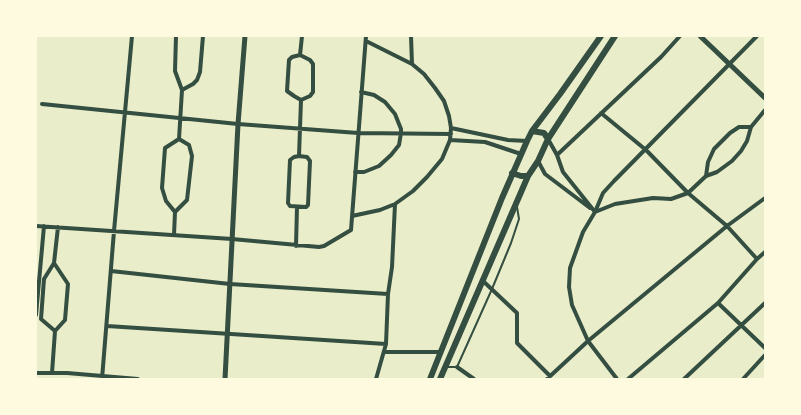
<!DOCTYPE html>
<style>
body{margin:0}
#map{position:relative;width:801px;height:415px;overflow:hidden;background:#e9edc9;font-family:Cabin,sans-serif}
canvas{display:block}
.frame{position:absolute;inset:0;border:37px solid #fefae0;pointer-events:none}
</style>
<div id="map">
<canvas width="801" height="415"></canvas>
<div class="frame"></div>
</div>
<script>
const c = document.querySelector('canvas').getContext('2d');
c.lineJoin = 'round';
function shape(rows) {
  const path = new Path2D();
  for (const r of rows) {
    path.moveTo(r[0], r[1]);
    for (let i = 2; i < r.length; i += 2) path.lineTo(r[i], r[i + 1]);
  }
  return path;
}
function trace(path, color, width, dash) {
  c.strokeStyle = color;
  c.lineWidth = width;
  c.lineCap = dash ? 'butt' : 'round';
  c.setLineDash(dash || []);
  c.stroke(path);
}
trace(shape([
 [446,367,457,367,492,289,511,243,519,219,517,207]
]), '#344e41', 2);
trace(shape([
 [176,36,175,71,182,90,179,139],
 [411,36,412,64],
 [300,55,310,60,313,64,313,92,310,96,301,100,294,96,287,91,289,60,292,57,300,55],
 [300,55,302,36],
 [182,90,193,84,197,80,200,72,203,36],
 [42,104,238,124,358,133,451,134],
 [601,113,646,150,688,193,727,226,757,259],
 [451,128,508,140,527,141],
 [548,139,557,155,563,172,595,212],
 [450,140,485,142,521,154],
 [557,155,661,57,680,36],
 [299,156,307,157,310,161,308,205,306,207,290,206,288,203,290,160,294,157,299,156],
 [299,156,301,100],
 [538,161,545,174,590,208],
 [355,172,364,172,379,166,391,155,399,145,401,133,401,129,395,114,385,102,374,95,361,92],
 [706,176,708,162,714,149,730,133,739,127,751,127],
 [175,212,187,200,192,156,189,145,179,139],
 [595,212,603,193,614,181,757,36],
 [352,216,380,210,395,204,413,191,427,177,442,159,450,140,451,128,449,116,444,101,435,88,424,74,412,64,366,41],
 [36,226,232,239,319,247,324,246,351,230,366,36],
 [174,235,175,212,166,201,162,188,165,148,179,139],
 [296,246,297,207],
 [111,271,230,284,388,294],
 [483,281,517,313,517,343,550,376],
 [718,303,765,348],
 [36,315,44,226],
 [107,326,386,344],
 [55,331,41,319,44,279,54,263,58,227],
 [384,352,441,352],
 [457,367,474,379],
 [36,373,67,373,138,379],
 [52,373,55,331,65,320,68,284,54,263],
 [102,379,114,231,132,36],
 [376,379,386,344,388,294,392,267,395,204],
 [547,379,588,341,727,226,765,198],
 [617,379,588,341,572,305,569,287,570,268,583,232,595,212,615,204,653,198,671,199,688,193,706,176,717,172,732,161,741,151,747,141,751,127,765,110],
 [628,379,718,303,757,259,765,252],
 [684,379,765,303],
 [743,379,765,355]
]), '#344e41', 4);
trace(shape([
 [700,36,765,98],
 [225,379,238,124,245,36]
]), '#344e41', 5);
trace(shape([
 [532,131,544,133,548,139],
 [512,173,521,176,528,176],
 [430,379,502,198,527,141,532,131,560,94,601,36],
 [440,379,528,176,538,161,548,139,615,36]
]), '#344e41', 6);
</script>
